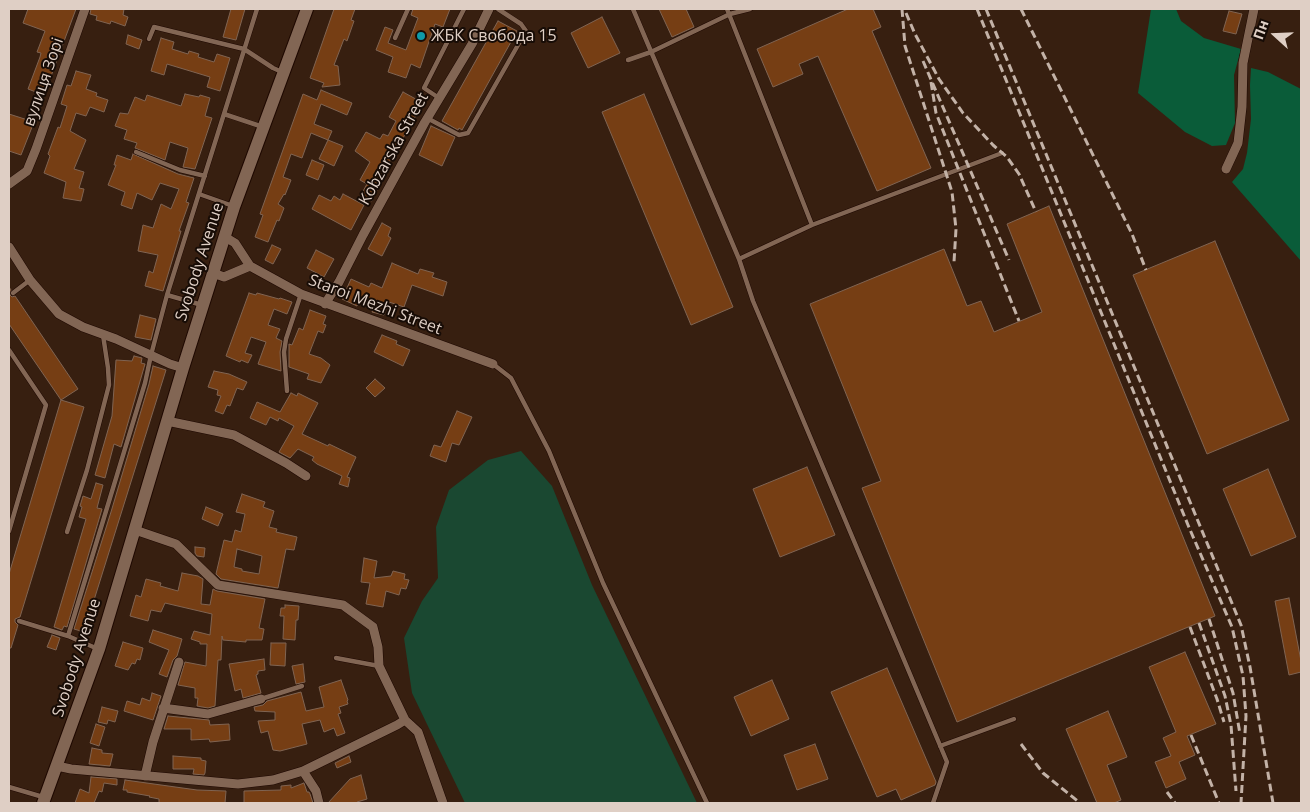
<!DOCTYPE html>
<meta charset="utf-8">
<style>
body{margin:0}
#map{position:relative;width:1310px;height:812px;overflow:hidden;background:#371f10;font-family:"Open Sans",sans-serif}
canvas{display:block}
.frame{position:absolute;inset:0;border:10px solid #dfcfc5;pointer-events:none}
.north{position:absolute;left:1250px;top:10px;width:50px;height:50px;-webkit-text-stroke:4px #170c06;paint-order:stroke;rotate:290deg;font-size:14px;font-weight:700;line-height:20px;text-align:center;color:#dfcfc5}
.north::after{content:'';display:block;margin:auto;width:18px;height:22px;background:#dfcfc5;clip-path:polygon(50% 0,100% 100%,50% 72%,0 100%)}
</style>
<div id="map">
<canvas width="1310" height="812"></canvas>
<div class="frame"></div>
<div class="north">Пн</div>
</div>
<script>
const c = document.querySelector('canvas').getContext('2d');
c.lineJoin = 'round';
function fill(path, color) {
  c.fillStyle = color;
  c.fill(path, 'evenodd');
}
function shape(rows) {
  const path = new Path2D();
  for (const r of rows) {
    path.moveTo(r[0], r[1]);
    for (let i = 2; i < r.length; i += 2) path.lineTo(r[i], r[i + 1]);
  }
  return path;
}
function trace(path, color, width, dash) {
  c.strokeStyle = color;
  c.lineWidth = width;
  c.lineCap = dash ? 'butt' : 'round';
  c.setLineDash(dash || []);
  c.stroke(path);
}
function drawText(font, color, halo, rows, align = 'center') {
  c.font = font + ' "Open Sans",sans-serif';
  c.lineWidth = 4;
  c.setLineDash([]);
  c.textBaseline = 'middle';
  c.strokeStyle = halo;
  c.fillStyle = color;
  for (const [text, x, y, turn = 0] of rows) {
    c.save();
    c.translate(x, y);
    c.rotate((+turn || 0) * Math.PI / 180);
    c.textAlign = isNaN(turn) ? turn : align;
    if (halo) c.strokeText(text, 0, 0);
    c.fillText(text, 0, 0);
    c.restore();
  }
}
fill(shape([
 [521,451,552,486,592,585,697,803,465,803,412,693,404,638,422,601,438,578,436,527,449,490,488,460]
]), '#1a4831');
fill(shape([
 [1151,9,1176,9,1181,21,1204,38,1241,49,1234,75,1235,123,1226,145,1212,146,1185,132,1138,93],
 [1251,68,1268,72,1301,89,1301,261,1232,182,1243,169,1247,153,1251,119,1250,85]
]), '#0a5c39');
const building = shape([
 [28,9,76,9,44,95,28,89,40,57,41,53,37,52,45,31,23,23,28,9],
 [91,9,124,9,123,15,128,17,125,26,111,21,110,24,96,20,97,16,90,14,91,9],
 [231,9,245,9,236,40,223,37,231,9],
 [334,9,355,9,351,20,354,21,347,41,344,39,334,65,338,66,340,85,322,87,324,83,310,78,334,9],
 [413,9,450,9,443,27,435,24,420,68,411,64,406,78,388,72,393,57,376,50,385,27,393,30,388,43,406,50,418,18,411,15,413,9],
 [659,9,686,9,694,27,672,37,659,9],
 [848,9,873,9,881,27,872,31,931,168,877,191,818,56,799,64,803,74,773,87,757,49,848,9],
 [1229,11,1242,14,1236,34,1223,31,1229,11],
 [602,17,620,53,588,68,571,33,602,17],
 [498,21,517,31,462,130,459,128,458,130,442,121,498,21],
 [128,35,142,40,139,49,126,44,128,35],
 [161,38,174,42,172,49,188,54,189,51,199,54,198,57,214,62,217,54,230,58,220,91,207,87,210,77,167,64,164,75,151,71,161,38],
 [76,71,91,75,86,89,97,93,96,96,108,100,104,112,90,107,86,116,76,113,70,131,86,140,74,169,84,172,79,188,84,189,81,201,63,198,66,182,44,173,50,156,48,154,58,127,60,128,67,106,61,104,67,85,71,86,76,71],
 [321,90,352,103,347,115,321,104,314,124,332,131,328,140,343,146,334,166,319,159,328,140,311,133,302,158,291,154,283,177,291,180,285,195,284,194,278,204,284,208,279,221,277,220,268,242,255,237,263,215,260,214,303,94,317,100,321,90],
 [403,92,423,103,374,189,377,190,372,201,361,195,367,184,360,180,370,162,355,151,366,132,380,139,383,134,388,136,396,121,389,117,403,92],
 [185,94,199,97,200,95,210,98,205,116,212,118,195,169,183,167,188,148,170,142,165,160,135,148,137,143,124,139,127,130,115,126,120,113,128,114,135,97,145,101,147,95,181,106,185,94],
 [644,94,733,307,691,325,602,112,644,94],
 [9,114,34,122,21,155,9,151,9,114],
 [431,126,455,137,442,166,419,155,431,126],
 [133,154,178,174,194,178,186,202,189,203,179,231,181,231,163,291,145,286,149,271,153,273,158,255,138,251,143,225,153,228,161,204,171,209,179,189,160,183,152,200,137,193,132,209,121,205,125,192,108,185,116,165,114,165,117,155,131,160,133,154],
 [312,160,324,165,318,180,306,175,312,160],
 [343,194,364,205,351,230,312,209,319,195,331,201,334,196,340,200,343,194],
 [1049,206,1215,616,957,722,862,488,881,481,810,304,944,249,967,306,981,301,994,332,1042,312,1007,224,1049,206],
 [382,223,391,228,388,236,391,238,382,256,368,249,382,223],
 [1215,241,1289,420,1207,454,1133,275,1215,241],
 [272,245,281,249,273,264,265,260,272,245],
 [316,250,334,259,324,277,307,268,316,250],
 [392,263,418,274,420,269,434,273,432,277,447,282,443,296,412,285,404,307,389,302,384,315,372,312,374,307,359,302,357,306,342,299,351,279,369,287,371,283,382,288,392,263],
 [9,287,11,290,10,295,12,297,15,296,78,389,61,400,9,324,9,287],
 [249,293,256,295,257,293,279,299,280,298,292,302,287,314,274,309,268,325,280,329,276,338,282,341,280,352,281,371,258,364,266,342,251,337,245,353,252,355,248,363,241,360,240,362,226,356,249,293],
 [310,310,326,316,323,324,326,325,323,333,318,331,309,354,321,358,330,365,321,383,307,379,309,374,289,367,289,344,292,345,299,328,303,330,310,310],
 [140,315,156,319,151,340,135,337,140,315],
 [382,335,397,341,396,344,410,350,403,366,374,352,382,335],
 [134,356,142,358,141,363,145,364,121,447,114,444,105,478,95,475,112,416,116,360,132,361,134,356],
 [153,366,166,370,84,632,74,629,111,512,149,384,153,366],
 [214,371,229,374,247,382,243,390,237,388,230,406,227,405,223,414,215,411,221,396,217,395,218,390,208,387,214,371],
 [375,379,385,388,375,397,366,388,375,379],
 [291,393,297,396,298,393,318,403,302,434,328,446,329,444,356,457,347,477,350,478,348,487,339,484,342,476,317,464,312,460,314,457,298,449,290,458,279,452,294,426,279,418,278,421,270,417,266,425,250,418,257,402,280,412,291,393],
 [61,400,84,407,20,617,15,619,15,622,18,625,11,648,9,648,9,574,61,400],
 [457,411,472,417,459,445,452,443,446,462,430,456,434,445,441,447,457,411],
 [807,467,835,535,780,557,753,489,807,467],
 [1268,469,1296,537,1251,556,1223,489,1268,469],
 [96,483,103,485,97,508,102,509,67,627,64,626,62,630,54,627,86,519,79,517,82,507,80,506,83,496,91,499,96,483],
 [242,494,265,502,263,507,274,511,269,527,277,529,276,532,297,537,294,550,286,549,278,588,221,579,216,574,224,540,232,542,235,530,241,532,245,514,236,512,242,494],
 [237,549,262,556,259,574,242,571,242,569,234,567,237,549],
 [206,507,223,514,218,526,202,519,206,507],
 [195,547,205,548,204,557,197,556,195,553,195,547],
 [364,558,377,561,374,578,391,576,393,571,405,574,404,579,409,580,406,589,401,588,399,595,386,591,383,607,366,604,370,583,361,582,364,558],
 [182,573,198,576,203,579,201,604,210,605,213,589,217,591,265,599,259,628,264,629,262,640,246,640,246,642,223,640,222,636,221,660,218,660,215,706,208,708,197,706,198,698,195,698,195,688,178,685,185,662,206,666,207,644,200,644,200,642,191,639,194,631,210,635,212,614,165,603,161,612,151,610,148,621,130,616,136,595,141,597,146,579,161,583,160,586,178,591,182,573],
 [1289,598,1301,661,1301,672,1289,675,1275,601,1289,598],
 [285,605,299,606,298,620,296,620,295,640,283,639,284,616,280,616,281,608,285,608,285,605],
 [153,630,182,639,177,656,173,660,167,677,159,674,169,650,149,642,153,630],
 [52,635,60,638,56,650,47,647,52,635],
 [123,642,143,648,140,660,137,659,135,664,132,663,128,670,115,666,123,642],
 [271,643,286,643,285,666,270,665,271,643],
 [1185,652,1216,724,1187,736,1195,755,1179,762,1186,779,1166,788,1155,762,1171,756,1163,738,1176,732,1149,667,1185,652],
 [264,659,265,670,258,671,258,674,256,675,261,693,243,698,241,689,235,691,229,664,264,659],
 [303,664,305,682,296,684,292,666,303,664],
 [887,668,936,782,935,785,901,800,896,789,877,797,831,692,887,668],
 [341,680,348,700,347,701,348,704,339,707,341,713,338,714,345,733,337,736,334,728,324,732,320,720,302,724,307,744,280,751,273,750,268,731,261,733,258,721,275,720,275,712,255,711,254,707,263,705,267,701,301,692,306,711,324,707,319,687,341,680],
 [772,680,789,719,751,736,734,697,772,680],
 [152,693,161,696,153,720,124,711,127,701,140,705,142,698,150,701,152,693],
 [102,707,118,711,115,722,108,720,107,724,98,722,102,707],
 [1108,711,1127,757,1107,765,1121,800,1114,803,1097,803,1066,729,1108,711],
 [168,716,209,720,210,725,229,724,230,740,210,742,209,739,191,740,191,729,164,729,168,716],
 [96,724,105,727,99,746,90,743,96,724],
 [815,744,828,779,797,790,784,755,815,744],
 [92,748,102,750,102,753,113,754,110,766,89,764,92,748],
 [173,756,201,758,201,760,206,761,205,773,204,775,193,774,194,769,173,769,173,756],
 [349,756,351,762,337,768,335,763,349,756],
 [361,775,367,799,357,802,357,803,328,803,350,779,361,775],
 [91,777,117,779,117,785,104,783,102,792,99,791,94,803,75,803,80,789,89,793,91,777],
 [125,780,197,790,226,791,225,803,159,803,159,799,149,797,150,796,127,792,127,790,123,790,125,780],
 [304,783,307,792,309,792,310,794,313,803,244,803,244,791,281,790,281,786,291,785,291,788,304,783]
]);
fill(building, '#763e14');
trace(building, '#806452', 1);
const lane = shape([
 [633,9,739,259],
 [727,9,812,225,739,259,753,301,947,762,933,803],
 [395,38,408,9],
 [149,39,154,27,244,49,273,68,282,72],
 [628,60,651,52,730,14,750,9],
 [439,98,424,88,464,9],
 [224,114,263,127],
 [427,118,459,135,468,133,526,31,521,24,498,9],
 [136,152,180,170,205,176],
 [199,194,233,206],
 [812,225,1002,153],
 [13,293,30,280],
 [167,295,202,305],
 [9,350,46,405,9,531],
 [493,364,511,378,549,451,603,583,707,803],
 [287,391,284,352,286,339,301,294],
 [67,532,87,470,109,385,108,368,103,335],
 [19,621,68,636,98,649],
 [68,636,145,383,151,355,167,295,257,9],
 [336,658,379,666],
 [261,699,302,686],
 [940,746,1014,719],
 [9,787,43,797]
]);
const street = shape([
 [1226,169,1238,143,1242,107,1243,63,1254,9],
 [9,184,27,171,36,149,85,9],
 [225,237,235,243,250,266,301,294,493,364],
 [9,247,30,280,59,314,83,327,116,339,170,364,183,368],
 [213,273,224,277,250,266],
 [325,304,339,282,363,235,425,122,472,44,489,9],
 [167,421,234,435,286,463,306,476],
 [135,530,176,544,218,585,343,605,373,627,378,647,379,666,405,720,418,732,443,803],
 [163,708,208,714,261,699],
 [57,766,71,769,238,784,273,780,303,771,397,725,405,720],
 [303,771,316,791,319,803],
 [145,776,153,742,179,662]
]);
const secondary = shape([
 [43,803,99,649,183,368,234,207,307,9]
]);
trace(lane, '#1e0800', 5.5);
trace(street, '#1e0800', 10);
trace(secondary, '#1e0800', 14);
trace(lane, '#826654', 4.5);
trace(street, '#826654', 9);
trace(secondary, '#826654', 12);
trace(shape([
 [902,9,905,46,952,192,956,229,954,262],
 [977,9,1188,525,1232,627,1243,676,1246,716,1241,803],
 [986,9,1241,625,1250,667,1273,803],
 [1021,9,1132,234,1146,270],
 [906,13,915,34,939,79,963,113,993,145,1007,157,1019,174,1036,212],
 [923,61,1009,260],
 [931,82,936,113,1019,321],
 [1209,619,1233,693,1240,734],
 [1199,623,1225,696,1231,725,1236,791],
 [1190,627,1217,699,1224,722],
 [1191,735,1219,803],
 [1021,744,1043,773,1080,803],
 [1167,792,1175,803]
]), '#c3b2a7', 3, [8, 4]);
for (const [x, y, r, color] of [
 [421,36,5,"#0f9aa8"]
]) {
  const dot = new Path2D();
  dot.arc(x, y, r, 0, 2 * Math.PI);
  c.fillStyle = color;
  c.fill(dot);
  trace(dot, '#170c06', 2);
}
drawText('16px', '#dfcfc5', '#170c06', [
 ["ЖБК Свобода 15",431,36]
], 'left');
drawText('16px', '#dfcfc5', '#170c06', [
 ["вулиця Зорі",44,82,-71],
 ["Kobzarska Street",394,149,-61],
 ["Svobody Avenue",200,262,-72],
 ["Staroi Mezhi Street",375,305,21],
 ["Svobody Avenue",77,658,-72]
]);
</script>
